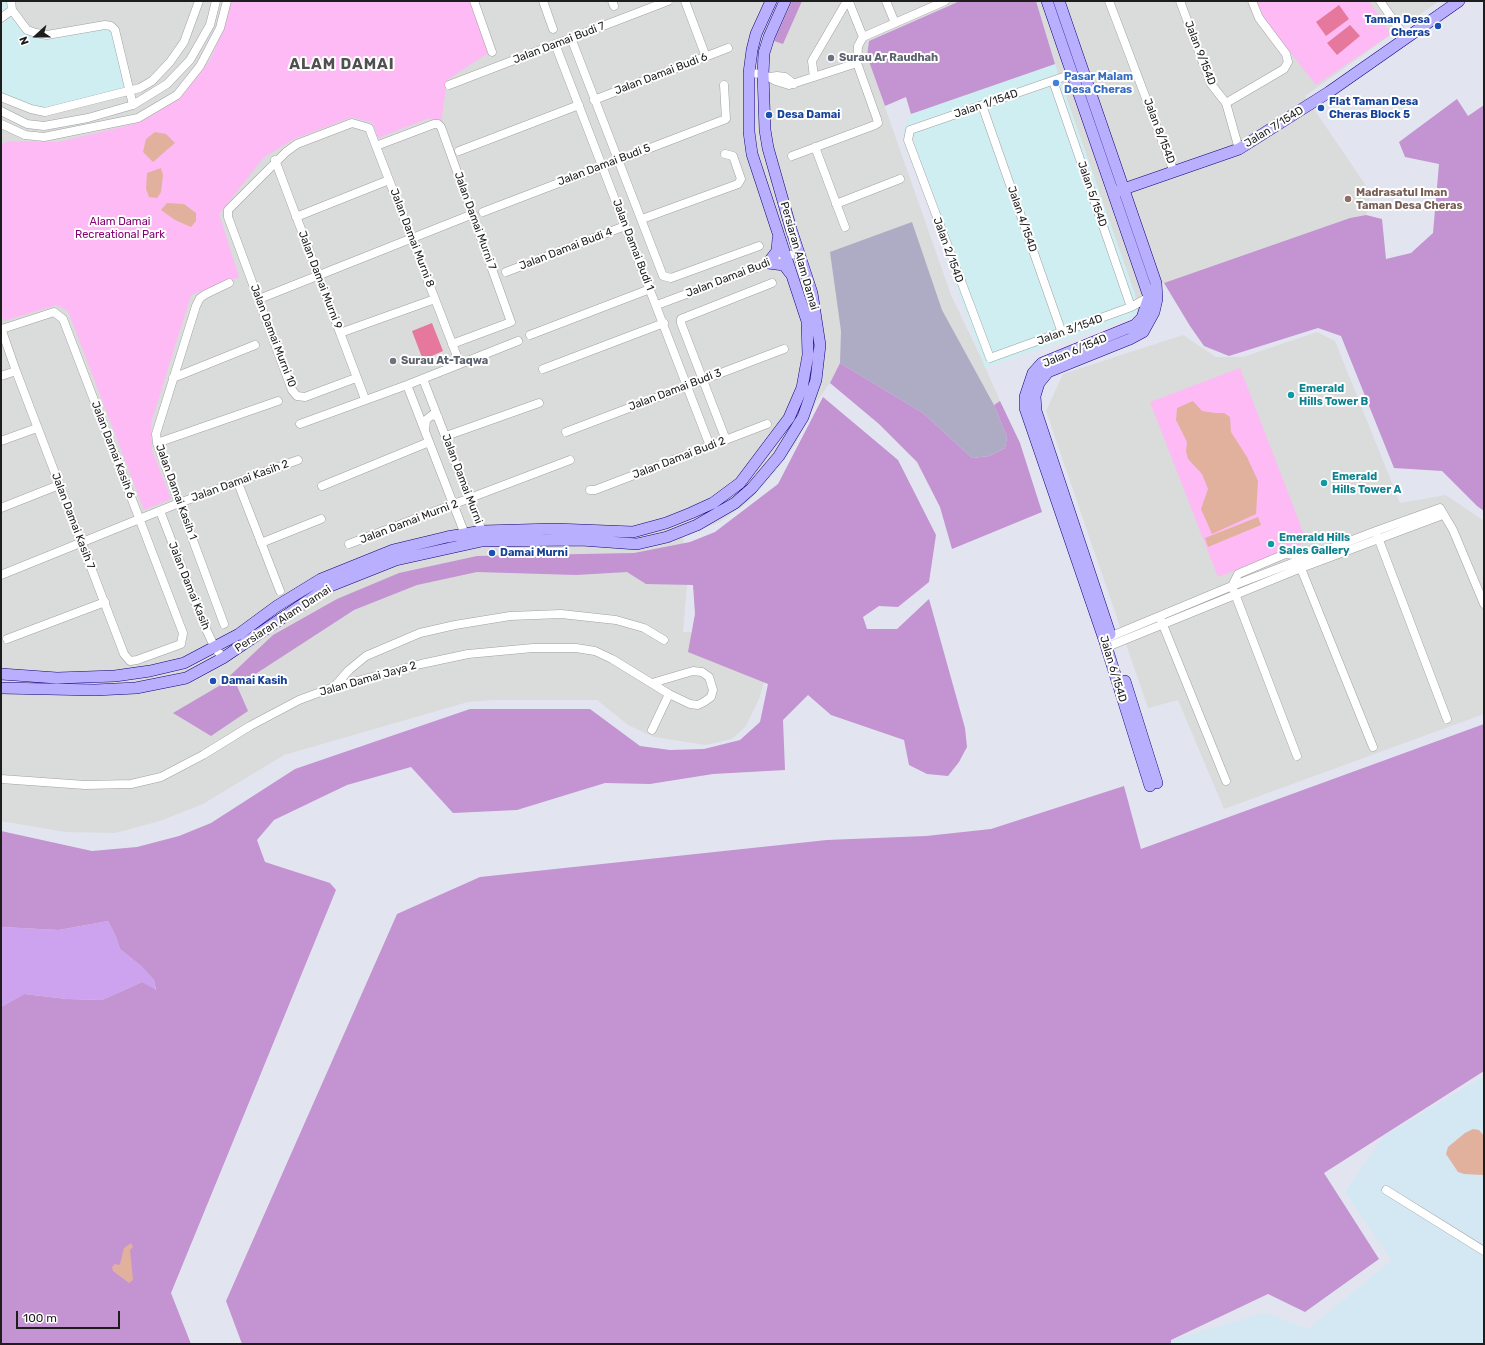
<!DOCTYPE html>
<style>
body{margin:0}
#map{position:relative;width:1485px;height:1345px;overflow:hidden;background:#e2e5ef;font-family:Rubik,sans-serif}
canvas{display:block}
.frame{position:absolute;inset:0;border:2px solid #1d1d1d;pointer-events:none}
.north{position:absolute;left:16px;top:16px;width:40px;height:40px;-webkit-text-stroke:3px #fff;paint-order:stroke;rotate:249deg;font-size:11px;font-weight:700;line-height:16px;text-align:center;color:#1d1d1d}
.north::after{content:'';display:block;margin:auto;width:14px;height:18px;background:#1d1d1d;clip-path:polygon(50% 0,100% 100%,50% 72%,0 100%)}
.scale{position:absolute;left:16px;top:1311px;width:104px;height:18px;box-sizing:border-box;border:2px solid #1d1d1d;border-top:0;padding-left:5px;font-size:12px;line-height:14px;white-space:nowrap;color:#1d1d1d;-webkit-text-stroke:3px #fff;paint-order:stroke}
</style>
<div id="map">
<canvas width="1485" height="1345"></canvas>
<div class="frame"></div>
<div class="north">N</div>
<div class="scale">100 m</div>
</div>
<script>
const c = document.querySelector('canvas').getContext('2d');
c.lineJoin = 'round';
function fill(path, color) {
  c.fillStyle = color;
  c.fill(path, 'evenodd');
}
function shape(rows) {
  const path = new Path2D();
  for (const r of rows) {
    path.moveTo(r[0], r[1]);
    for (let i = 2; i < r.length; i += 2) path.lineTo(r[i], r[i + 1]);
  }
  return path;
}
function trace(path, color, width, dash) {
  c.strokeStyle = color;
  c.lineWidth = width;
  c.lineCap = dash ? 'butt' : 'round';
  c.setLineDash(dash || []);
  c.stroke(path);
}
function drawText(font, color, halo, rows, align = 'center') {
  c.font = font + ' Rubik,sans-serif';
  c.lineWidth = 4;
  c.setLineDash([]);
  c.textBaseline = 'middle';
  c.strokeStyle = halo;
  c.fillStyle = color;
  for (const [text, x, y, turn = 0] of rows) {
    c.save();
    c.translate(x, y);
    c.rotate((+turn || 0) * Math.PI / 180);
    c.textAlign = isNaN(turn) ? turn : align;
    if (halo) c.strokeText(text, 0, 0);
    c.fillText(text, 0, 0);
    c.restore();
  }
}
fill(shape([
 [1,1,960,1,869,41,867,56,951,295,983,362,903,133,911,114,1055,64,1036,1,1439,1,1305,96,1371,193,1366,215,1350,218,1164,283,1132,317,985,367,1000,401,994,405,1007,437,972,458,923,413,840,363,830,383,817,401,796,443,774,473,747,503,720,522,683,536,687,584,683,632,737,633,766,675,759,699,746,726,732,739,706,745,654,737,628,725,597,700,493,700,468,702,284,755,203,804,160,821,115,833,65,832,1,821],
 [1317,332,1335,341,1400,503,1446,495,1484,521,1484,714,1224,809,1178,700,1148,708,1046,411,1063,374,1183,335,1216,357,1243,357]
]), '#dadbdb');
fill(shape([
 [1,1,8,1,35,35,105,27,112,32,126,90,45,109,32,107,1,94],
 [1055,64,1135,294,1138,313,1132,317,985,368,903,133,911,114]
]), '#cfeef2');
fill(shape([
 [1484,1076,1484,1344,1171,1344,1171,1340,1265,1313,1308,1329,1392,1260,1345,1192,1384,1136]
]), '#d3e8f2');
fill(shape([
 [912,222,942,310,994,405,1007,437,1005,448,990,456,972,458,923,413,840,363,841,331,830,252]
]), '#aeacc4');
fill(shape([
 [108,921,116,937,120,949,141,966,154,980,156,991,142,982,102,1000,67,999,24,994,1,1007,1,927,59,930]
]), '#cda2ee');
fill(shape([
 [792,1,802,1,783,44,774,41],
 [960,1,1036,1,1055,64,911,114,906,97,885,106,867,56,869,41],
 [1457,99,1468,116,1484,105,1484,511,1477,506,1442,471,1394,468,1341,336,1318,328,1229,356,1204,346,1190,326,1164,283,1350,218,1366,215,1382,219,1386,259,1411,253,1433,233,1439,164,1405,157,1399,142],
 [840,363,923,413,972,458,990,456,1005,448,1007,437,994,405,1000,401,1020,443,1042,512,952,549,940,507,917,462,879,424,830,383],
 [823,397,898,460,936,535,929,582,898,607,879,606,863,617,867,629,897,629,929,599,965,728,967,747,959,762,948,776,927,774,909,765,904,740,831,715,808,695,783,720,785,770,713,774,650,784,605,783,517,810,453,813,411,767,347,785,274,820,257,840,265,862,330,883,336,890,171,1293,191,1344,1,1344,1,1007,24,994,67,999,102,1000,142,982,156,990,154,980,141,966,120,949,116,937,108,921,59,930,1,927,1,831,92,851,137,847,179,836,211,823,295,769,470,709,590,709,640,746,670,750,704,749,740,740,760,722,768,684,688,652,695,614,693,585,646,584,627,572,576,575,477,572,417,585,354,610,237,686,248,711,211,736,173,713,219,686,273,635,337,599,399,573,477,556,634,553,690,542,715,532,778,484],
 [1484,724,1484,1071,1324,1173,1379,1259,1305,1312,1268,1294,1171,1340,1171,1344,242,1344,226,1301,397,914,480,877,827,840,926,836,991,829,1124,786,1141,849]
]), '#c393d2');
fill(shape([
 [231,1,471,1,488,53,447,80,441,124,429,118,378,138,373,123,352,117,294,139,264,157,219,214,239,277,191,295,151,423,152,450,171,499,144,510,68,311,56,305,4,321,1,315,1,144,9,141,58,142,130,125,177,99,210,60,225,25],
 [1257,1,1369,1,1391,34,1316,85,1264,19],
 [1240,368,1307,542,1218,577,1150,402]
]), '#febaf5');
fill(shape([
 [1339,5,1349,19,1326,36,1316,22],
 [1350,25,1360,36,1337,55,1327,43],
 [432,323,443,351,423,360,412,331]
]), '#e5789c');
fill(shape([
 [155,132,166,134,175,143,153,162,143,152,146,139],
 [161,168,163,175,161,192,157,198,149,197,146,189,147,173],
 [167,203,184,204,196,213,196,221,191,227,175,220,161,210],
 [1193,401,1202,411,1215,413,1224,413,1230,417,1231,432,1247,457,1258,481,1256,514,1212,534,1201,509,1208,489,1202,474,1188,459,1186,451,1187,442,1176,420,1177,408],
 [1258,517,1261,525,1208,547,1205,538],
 [1473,1129,1479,1130,1484,1136,1484,1175,1482,1175,1464,1174,1458,1172,1446,1154,1448,1147,1465,1133],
 [131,1243,133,1247,130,1250,133,1280,129,1283,113,1271,112,1267,115,1264,119,1265,120,1264,124,1248]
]), '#e1b19e');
const street = shape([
 [11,1,12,10,27,30,36,33,47,35,105,25,111,26,115,30,133,105],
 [474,1,492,52],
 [543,1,553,29],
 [612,1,614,6],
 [685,1,706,57],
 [886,1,895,23],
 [1109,1,1174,172],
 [1180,1,1211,84,1226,103,1239,149],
 [1380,1,1405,37],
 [1,18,12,10],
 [571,38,663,276,671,278,759,246],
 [555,44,710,446],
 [749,73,763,74,776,81,789,85,857,63],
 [1072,74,910,130,908,140,990,358,1131,307,1149,297],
 [770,77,777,76,785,77,794,84],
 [814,77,812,61,847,1,849,2,863,37],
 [1053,81,1131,307],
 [449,85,668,1],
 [1,97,31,109,45,112,140,88,152,81,170,62,184,42,199,1],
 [594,100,728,48],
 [1226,103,1284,69,1288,62,1286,54,1259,18,1252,1],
 [982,105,1062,333],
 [1,111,27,124,44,126,88,118,133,105,167,84,190,60,210,25,216,1],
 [1,124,25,135,44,137,138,118,177,95,200,66,220,28,227,1],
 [376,146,434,124,438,124,441,127,511,322,452,344],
 [815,147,845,227],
 [459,151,579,105],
 [792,156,875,125,878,123,877,119,857,63,858,46,863,37,945,1],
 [275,160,365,399],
 [836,204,900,179],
 [483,212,726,119,724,85],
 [296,217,389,180],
 [642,219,738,184,741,179,733,156,725,154],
 [506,272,625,226],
 [259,299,473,214],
 [657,305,799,252],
 [1,328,16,371,124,654,130,661,137,660,181,644,183,633,63,319,54,312,2,329],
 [340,333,435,299],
 [530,335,650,289],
 [543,369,664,323],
 [1,376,16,371],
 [173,378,255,345],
 [356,378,305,397,297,396,292,390,228,217,228,210,286,152,297,144,352,123,369,128,460,364],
 [423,379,482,531,482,535],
 [407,385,466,537],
 [300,424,407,385,518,341],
 [425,430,426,420,432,415,438,417],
 [566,432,784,349],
 [446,436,539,403],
 [726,440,681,323,681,319,772,283],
 [1,441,37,428],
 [157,443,278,401],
 [238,483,280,591],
 [322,486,429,442],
 [590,490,595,490,767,424],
 [1,508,59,485],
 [160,511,205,627,215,648,223,658],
 [1377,535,1447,719],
 [261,543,321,519],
 [349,544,570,460],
 [1,575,179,503,298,460],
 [1161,620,1226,781],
 [224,624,157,443,156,434,196,306,200,298,206,294,229,283],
 [1107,638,1232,586,1376,531,1440,508,1453,530,1484,604],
 [7,639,105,602],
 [1107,647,1301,568,1440,516,1443,514],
 [334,687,349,670,366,656,420,633,455,625,510,616,561,614,616,620,644,628,664,640],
 [652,730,669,694],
 [1297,756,1232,586,1238,574,1285,554,1294,555,1298,561,1373,747],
 [1,779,85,785,131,784,161,777,203,755,250,726,299,700,334,687,421,664,468,654,533,648,576,648,595,651,612,659,669,694,690,704,698,705,704,702,711,697,713,690,709,677,702,672,693,671,652,683],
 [1386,1190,1484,1251]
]);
const secondary = shape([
 [1047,1,1149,297,1142,318,1135,325,1042,363,1033,373,1025,397,1025,408,1104,639,1150,786],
 [1059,1,1156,283,1157,299,1154,312,1143,332,1130,339,1048,372,1039,383,1035,396,1036,411,1110,634],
 [1118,191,1239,149,1329,92,1459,1],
 [778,239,777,251,768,263,784,265,790,273],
 [1,674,57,678,115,676,150,671,184,663,239,634,277,606,321,579,393,550,447,537,482,531,555,529,633,532,666,523,691,513,713,503,740,483,789,418,802,388,808,355,807,321,752,154,749,132,749,73,752,50,756,34,771,1],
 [1125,681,1157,783],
 [1,688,95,690,136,688,186,678,223,658,328,587,396,560,482,541,581,540,637,544,667,537,697,525,735,503,752,488,779,456,803,417,816,380,820,345,812,293,791,229,768,148,765,130,763,74,764,53,769,37,785,1]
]);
trace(street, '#a1a1a1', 9);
trace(secondary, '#140078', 12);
trace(street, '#fff', 8);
trace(secondary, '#b8b0ff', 11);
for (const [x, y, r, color] of [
 [1438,26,4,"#1a4fb4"],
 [831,58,4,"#6b7280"],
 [1056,83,4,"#3f7fe0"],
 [1321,108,4,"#1a4fb4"],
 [769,115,4,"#1a4fb4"],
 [1348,199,4,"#8d6e63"],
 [393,361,4,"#6b7280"],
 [1291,395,4,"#0f9aa8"],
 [1324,483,4,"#0f9aa8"],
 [1271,544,4,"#0f9aa8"],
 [492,553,4,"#1a4fb4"],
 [213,681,4,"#1a4fb4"]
]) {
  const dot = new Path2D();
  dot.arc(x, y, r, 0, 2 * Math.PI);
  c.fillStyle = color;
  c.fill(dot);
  trace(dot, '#fff', 1.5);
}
drawText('bold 11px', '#164399', '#fff', [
 ["Taman Desa",1430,20,"right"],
 ["Cheras",1430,33,"right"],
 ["Flat Taman Desa",1329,102],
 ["Cheras Block 5",1329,115],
 ["Desa Damai",777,115],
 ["Damai Murni",500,553],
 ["Damai Kasih",221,681]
], 'left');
drawText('11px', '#1d1d1d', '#fff', [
 ["Jalan Damai Budi 7",559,43,-21],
 ["Jalan 9/154D",1200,53,69],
 ["Jalan Damai Budi 6",661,74,-21],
 ["Jalan 1/154D",986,104,-19],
 ["Jalan 7/154D",1274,127,-32],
 ["Jalan 8/154D",1159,131,69],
 ["Jalan Damai Budi 5",604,165,-21],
 ["Jalan 5/154D",1092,194,71],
 ["Jalan 4/154D",1022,219,71],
 ["Jalan Damai Murni 7",475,221,70],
 ["Jalan Damai Murni 8",412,238,69],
 ["Jalan Damai Budi 1",633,245,69],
 ["Jalan Damai Budi 4",566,249,-21],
 ["Jalan 2/154D",948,250,70],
 ["Persiaran Alam Damai",799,256,74],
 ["Jalan Damai Budi",728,278,-21],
 ["Jalan Damai Murni 9",320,280,69],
 ["Jalan 3/154D",1070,330,-20],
 ["Jalan Damai Murni 10",273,336,69],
 ["Jalan 6/154D",1075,351,-23],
 ["Jalan Damai Budi 3",675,390,-21],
 ["Jalan Damai Kasih 6",113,450,69],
 ["Jalan Damai Budi 2",679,458,-21],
 ["Jalan Damai Murni",462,479,69],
 ["Jalan Damai Kasih 2",240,481,-20],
 ["Jalan Damai Kasih 1",176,492,70],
 ["Jalan Damai Kasih 7",73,521,69],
 ["Jalan Damai Murni 2",409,522,-21],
 ["Jalan Damai Kasih",189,586,68],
 ["Persiaran Alam Damai",283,619,-33],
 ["Jalan 6/154D",1113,669,73],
 ["Jalan Damai Jaya 2",368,679,-16]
]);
drawText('bold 11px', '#5b616d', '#fff', [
 ["Surau Ar Raudhah",839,58],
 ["Surau At-Taqwa",401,361]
], 'left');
drawText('bold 11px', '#366cbe', '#fff', [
 ["Pasar Malam",1064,77],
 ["Desa Cheras",1064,90]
], 'left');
drawText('bold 11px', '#785e54', '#fff', [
 ["Madrasatul Iman",1356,193],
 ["Taman Desa Cheras",1356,206]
], 'left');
drawText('11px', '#830271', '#fff', [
 ["Alam Damai",120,222],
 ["Recreational Park",120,235]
]);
drawText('bold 11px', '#0d838f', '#fff', [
 ["Emerald",1299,389],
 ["Hills Tower B",1299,402],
 ["Emerald",1332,477],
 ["Hills Tower A",1332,490],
 ["Emerald Hills",1279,538],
 ["Sales Gallery",1279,551]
], 'left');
c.letterSpacing = '1px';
drawText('bold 15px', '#505050', '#fff', [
 ["ALAM DAMAI",342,65]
]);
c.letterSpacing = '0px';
</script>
